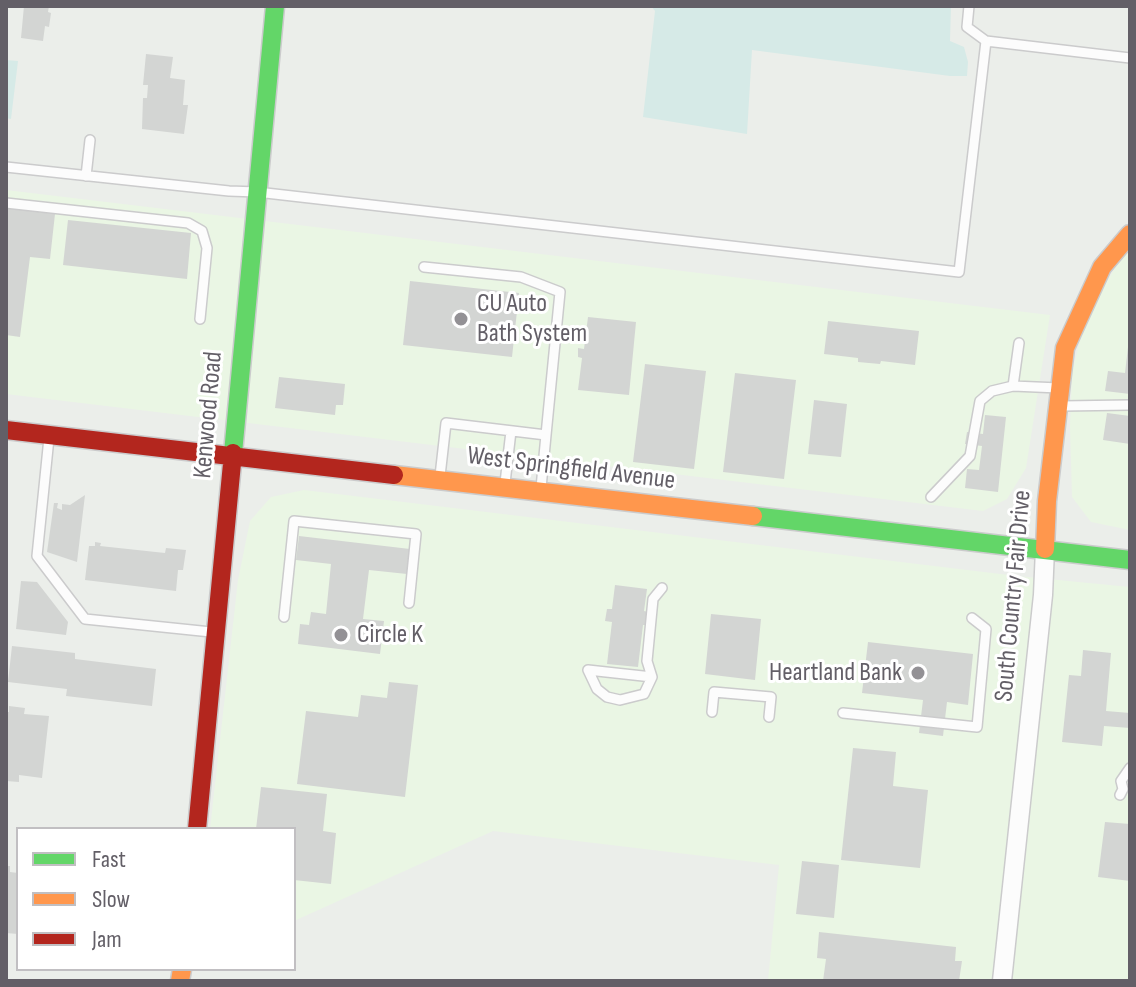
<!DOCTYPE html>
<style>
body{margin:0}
#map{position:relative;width:1136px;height:987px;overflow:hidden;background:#ebeeea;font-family:"Sofia Sans Condensed",sans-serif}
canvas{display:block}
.frame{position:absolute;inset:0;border:8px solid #635f67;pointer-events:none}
.legend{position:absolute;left:16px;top:827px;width:280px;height:144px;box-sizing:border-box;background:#fff;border:2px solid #c1bfc2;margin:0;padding:10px 14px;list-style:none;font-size:24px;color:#635f67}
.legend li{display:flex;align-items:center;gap:16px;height:40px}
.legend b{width:40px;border:2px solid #c1bfc2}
</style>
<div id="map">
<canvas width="1136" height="987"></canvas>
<div class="frame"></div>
<ul class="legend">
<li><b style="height:10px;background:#63d668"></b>Fast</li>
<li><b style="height:10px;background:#ff974d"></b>Slow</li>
<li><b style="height:10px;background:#b3261e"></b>Jam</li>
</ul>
</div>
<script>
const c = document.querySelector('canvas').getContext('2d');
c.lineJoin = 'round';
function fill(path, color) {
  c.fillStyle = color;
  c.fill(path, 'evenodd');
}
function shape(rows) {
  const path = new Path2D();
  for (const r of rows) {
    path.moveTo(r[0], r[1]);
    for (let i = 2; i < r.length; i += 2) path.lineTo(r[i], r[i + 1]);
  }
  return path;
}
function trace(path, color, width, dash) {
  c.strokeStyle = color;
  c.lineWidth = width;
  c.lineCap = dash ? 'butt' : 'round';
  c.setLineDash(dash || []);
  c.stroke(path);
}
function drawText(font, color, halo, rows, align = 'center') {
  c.font = font + ' "Sofia Sans Condensed",sans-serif';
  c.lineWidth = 6;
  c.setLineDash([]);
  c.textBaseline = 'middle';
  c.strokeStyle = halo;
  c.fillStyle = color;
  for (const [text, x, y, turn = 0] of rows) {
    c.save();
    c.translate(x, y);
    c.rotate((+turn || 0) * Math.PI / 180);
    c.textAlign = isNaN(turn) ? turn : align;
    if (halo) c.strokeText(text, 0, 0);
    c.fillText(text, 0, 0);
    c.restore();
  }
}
fill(shape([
 [6,190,1050,315,1026,468,1007,499,983,511,6,394],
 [1130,248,1130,530,1091,522,1072,497,1070,426,1072,373,1086,317,1122,256],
 [304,490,1017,576,1130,587,1130,981,768,981,779,865,493,831,294,921,294,829,210,829,238,580,250,521,271,497]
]), '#eaf6e4');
fill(shape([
 [651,6,951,6,950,41,964,47,968,62,967,76,950,76,752,50,747,134,643,117,655,11],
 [6,60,18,61,11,119,6,118]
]), '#d6eae7');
fill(shape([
 [24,6,49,6,48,12,51,13,49,27,45,26,43,41,21,38],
 [146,54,173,57,170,78,185,80,183,105,188,105,184,134,142,129,143,98,147,98,148,85,143,85],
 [6,208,55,214,50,259,30,257,20,337,6,335],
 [68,220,191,233,187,279,63,265],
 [410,281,519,293,512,357,403,345],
 [588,317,636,322,629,395,578,390,582,358,578,357,578,348,584,349],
 [828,321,919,331,915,365,881,361,880,364,858,362,858,358,824,354],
 [1128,347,1130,394,1105,391,1108,371,1125,373],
 [645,364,706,371,694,469,633,462],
 [735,373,796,380,784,479,723,472],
 [279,377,345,384,343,405,336,405,335,415,275,408],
 [814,400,847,404,841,457,808,454],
 [1107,413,1130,416,1130,444,1103,440],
 [985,415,1006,417,998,492,965,488,967,469,979,470,982,446,965,444,967,432,983,434],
 [85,495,77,562,47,552,54,503,58,503,57,508,62,510,62,504,70,505],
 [299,536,410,549,407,574,369,570,363,619,384,621,380,654,298,644,300,624,309,625,311,612,326,614,331,564,296,560],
 [95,542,101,543,100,546,165,553,166,548,186,550,183,570,178,570,176,591,85,580,89,546,95,546],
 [21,581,37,582,68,622,66,635,16,629],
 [615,585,647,589,644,611,648,612,647,625,643,625,638,667,607,664,612,622,605,621,607,609,612,609],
 [711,614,761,619,755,680,705,674],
 [868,642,973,654,968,705,947,702,943,736,919,733,923,700,862,693],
 [12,646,75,653,75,659,156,669,152,706,66,696,67,689,8,682],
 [1083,650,1111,653,1106,711,1130,713,1130,728,1104,726,1102,746,1062,742,1069,675,1081,676],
 [389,682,418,685,405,797,297,784,306,711,358,717,361,695,387,698],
 [9,706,25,708,24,714,49,716,42,778,19,775,19,782,6,781,6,712,9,712],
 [853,748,896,752,893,786,928,790,920,868,841,860],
 [261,787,327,794,323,831,336,833,331,884,294,880,294,829,256,829],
 [1105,822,1130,824,1130,881,1098,877],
 [802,861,839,865,834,918,796,914],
 [6,866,10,866,10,872,18,873,18,934,6,933],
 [819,932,956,947,955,961,962,961,959,981,823,981,826,959,817,958]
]), '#d3d5d3');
const lane = shape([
 [986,41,1130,58],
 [6,167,229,191,257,192,959,272,986,41,967,27,969,6],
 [86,176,90,140],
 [6,203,188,223,202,231,207,248,200,319],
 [424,267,521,277,560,292,546,435,446,423,440,476],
 [1013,386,1019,343],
 [1062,406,1130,405],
 [49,438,37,556,85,619,211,632],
 [505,483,511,431],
 [541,488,546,435],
 [931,497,970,456,980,401,992,391,1013,386,1059,388],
 [284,617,294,521,416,534,409,603],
 [652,677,588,670,597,689,607,697,620,700,644,694,652,677,647,661,653,599,662,588],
 [712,712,714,692,771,697,769,717],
 [843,713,977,727,986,629,972,618],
 [1120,795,1123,789,1121,781,1130,768]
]);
const street = shape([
 [1002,981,1043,595,1045,549]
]);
const fast = shape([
 [233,453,275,6],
 [753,516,1130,560]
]);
const slow = shape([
 [394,475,753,516],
 [1045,549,1047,501,1065,348,1102,267,1130,234],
 [180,981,182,969]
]);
const jam = shape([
 [6,430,394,475],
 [197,829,233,453]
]);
trace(lane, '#cbcbcc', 12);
trace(street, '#cbcbcc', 21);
trace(fast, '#cbcbcc', 21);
trace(slow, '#cbcbcc', 21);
trace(jam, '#cbcbcc', 21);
trace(lane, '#fcfcfc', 9);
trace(street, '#fcfcfc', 18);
trace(fast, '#63d668', 18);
trace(slow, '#ff974d', 18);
trace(jam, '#b3261e', 18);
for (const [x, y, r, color] of [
 [461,319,8,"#939195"],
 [341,635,8,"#939195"],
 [918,673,8,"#939195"]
]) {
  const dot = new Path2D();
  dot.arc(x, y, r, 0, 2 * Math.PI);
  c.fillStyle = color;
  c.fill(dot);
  trace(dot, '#fff', 3);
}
drawText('26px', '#635f67', '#fff', [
 ["CU Auto",477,304],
 ["Bath System",477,334],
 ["Circle K",357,635],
 ["Heartland Bank",902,673,"right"]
], 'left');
drawText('26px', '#635f67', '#fff', [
 ["Kenwood Road",209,415,-85],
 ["West Springfield Avenue",571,469,7],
 ["South Country Fair Drive",1014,596,-85]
]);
</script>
